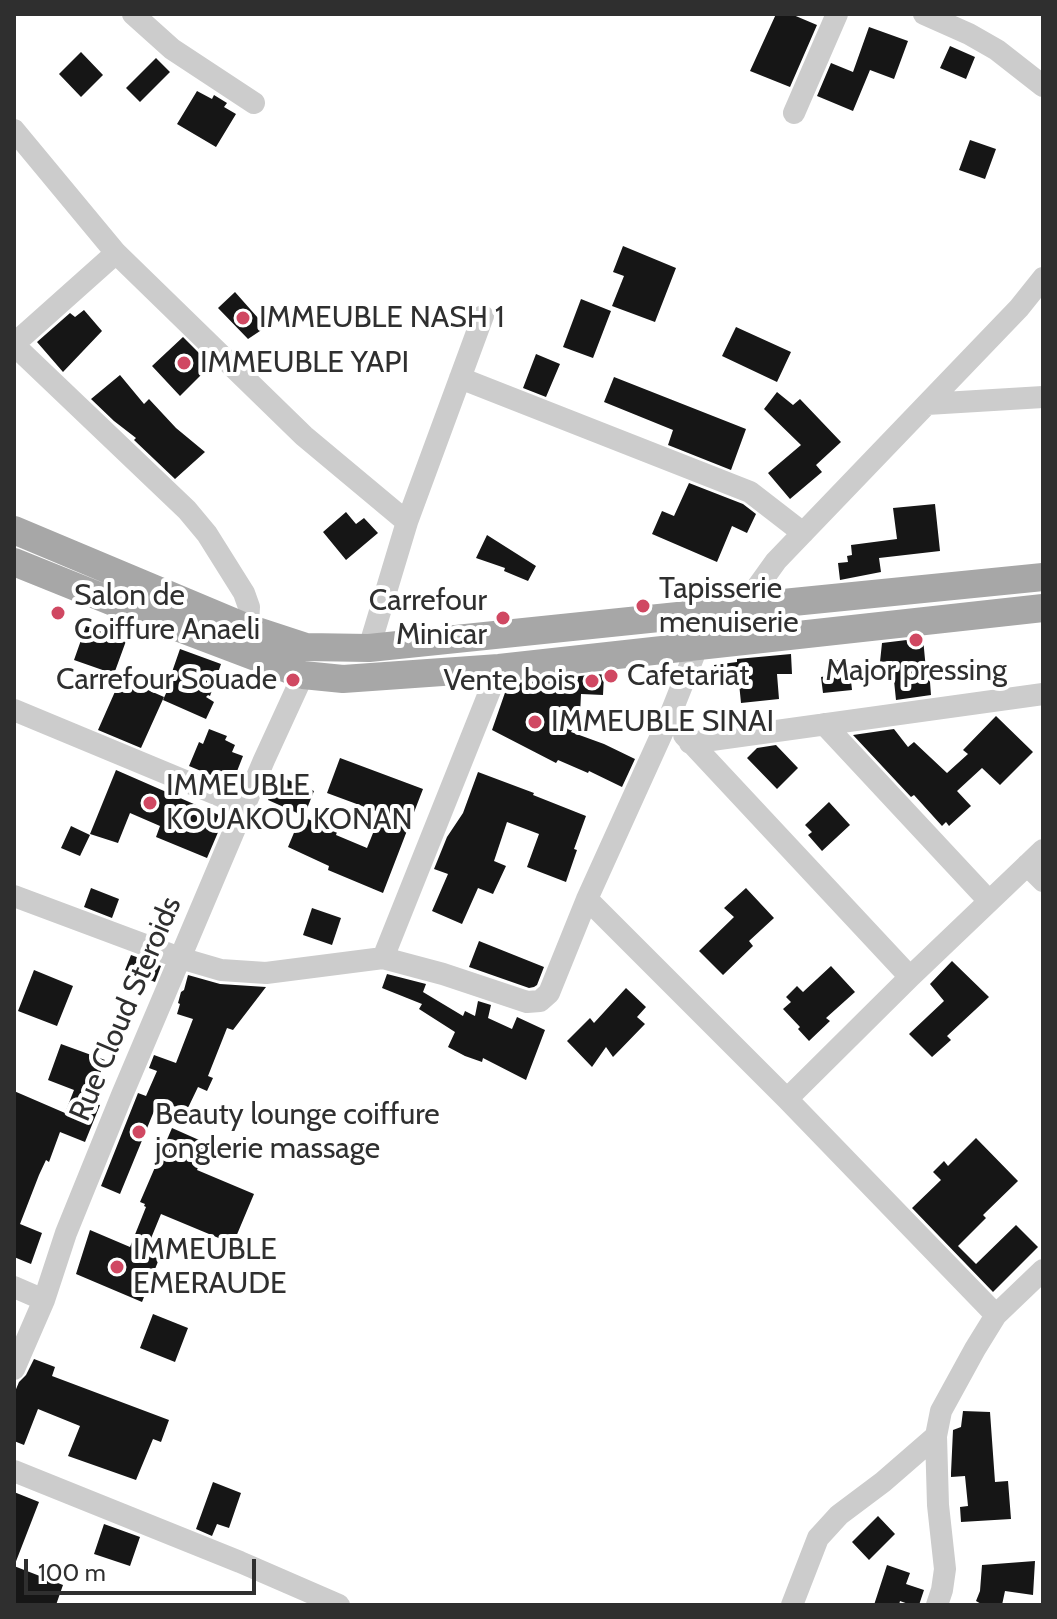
<!DOCTYPE html>
<style>
body{margin:0}
#map{position:relative;width:1057px;height:1619px;overflow:hidden;background:#fff;font-family:Cabin,sans-serif}
canvas{display:block}
.frame{position:absolute;inset:0;border:16px solid #2f2f2f;pointer-events:none}
.scale{position:absolute;left:24px;top:1559px;width:232px;height:36px;box-sizing:border-box;border:4px solid #2f2f2f;border-top:0;padding-left:10px;font-size:24px;line-height:28px;white-space:nowrap;color:#2f2f2f;-webkit-text-stroke:6px #fff;paint-order:stroke}
</style>
<div id="map">
<canvas width="1057" height="1619"></canvas>
<div class="frame"></div>
<div class="scale">100 m</div>
</div>
<script>
const c = document.querySelector('canvas').getContext('2d');
c.lineJoin = 'round';
function fill(path, color) {
  c.fillStyle = color;
  c.fill(path, 'evenodd');
}
function shape(rows) {
  const path = new Path2D();
  for (const r of rows) {
    path.moveTo(r[0], r[1]);
    for (let i = 2; i < r.length; i += 2) path.lineTo(r[i], r[i + 1]);
  }
  return path;
}
function trace(path, color, width, dash) {
  c.strokeStyle = color;
  c.lineWidth = width;
  c.lineCap = dash ? 'butt' : 'round';
  c.setLineDash(dash || []);
  c.stroke(path);
}
function drawText(font, color, halo, rows, align = 'center') {
  c.font = font + ' Cabin,sans-serif';
  c.lineWidth = 8;
  c.setLineDash([]);
  c.textBaseline = 'middle';
  c.strokeStyle = halo;
  c.fillStyle = color;
  for (const [text, x, y, turn = 0] of rows) {
    c.save();
    c.translate(x, y);
    c.rotate((+turn || 0) * Math.PI / 180);
    c.textAlign = isNaN(turn) ? turn : align;
    if (halo) c.strokeText(text, 0, 0);
    c.fillText(text, 0, 0);
    c.restore();
  }
}
fill(shape([
 [776,14,791,14,817,25,790,87,750,71],
 [869,27,908,41,894,79,870,70,853,111,817,96,831,63,853,72],
 [950,46,975,57,966,79,940,68],
 [81,52,103,75,81,97,59,74],
 [156,58,170,72,140,102,126,88],
 [197,91,212,99,214,95,227,103,224,107,236,114,216,147,177,124],
 [970,140,996,149,985,179,959,170],
 [623,246,676,268,655,322,612,306,624,276,613,272],
 [235,292,266,327,248,339,218,308],
 [581,299,611,311,593,358,563,347],
 [84,310,102,331,63,372,37,342,70,313,75,317],
 [736,327,791,352,777,382,722,356],
 [183,337,211,365,180,396,152,366],
 [536,354,560,364,546,397,523,388],
 [120,375,144,404,149,399,176,428,205,452,175,479,134,440,136,438,114,421,91,399],
 [614,377,746,429,731,470,668,445,673,430,604,402],
 [777,392,793,405,800,399,841,442,816,465,822,472,790,499,768,473,801,445,764,409],
 [689,483,743,504,756,514,747,533,732,526,717,562,652,534,662,511,674,516],
 [935,504,940,551,879,558,881,572,840,580,838,563,848,562,847,556,852,555,851,545,897,539,893,508],
 [346,512,356,524,364,518,378,533,346,560,323,532],
 [487,535,536,566,528,581,504,571,505,568,476,558],
 [86,626,126,641,114,674,74,660],
 [923,638,926,670,929,669,931,695,896,700,892,661,880,662,882,643],
 [180,649,221,664,210,696,208,695,206,697,214,702,206,719,163,700,175,673,172,672],
 [791,654,792,674,777,674,779,699,741,703,739,683,716,687,714,665,737,662,737,659],
 [841,660,841,662,849,662,852,690,823,693,821,677,827,676,826,661],
 [598,674,604,675,603,695,581,694,580,715,571,732,604,744,635,759,622,787,589,771,588,773,558,760,556,763,492,730,508,684],
 [121,678,164,697,141,748,98,730],
 [996,716,1033,752,1000,785,982,768,957,791,971,806,949,826,946,822,942,826,914,795,911,797,853,735,894,729,908,747,914,742,947,773,968,754,963,750],
 [209,729,227,736,225,740,235,745,232,752,243,756,232,784,189,766,199,742,203,744],
 [776,745,798,768,777,789,747,758,757,748],
 [340,758,423,789,383,893,328,870,329,866,288,847,301,816,337,832,336,835,367,848,381,813,327,793],
 [116,770,219,815,214,827,219,830,207,858,156,837,160,826,130,813,118,843,90,834],
 [478,772,534,793,533,795,586,816,574,849,577,850,566,882,527,867,539,834,507,822,494,861,506,866,493,894,478,888,462,924,432,911,448,874,434,869,447,837,463,813],
 [279,776,314,791,304,816,268,800],
 [829,802,850,825,822,851,808,835,812,832,805,825],
 [71,826,90,835,80,856,61,848],
 [91,888,119,899,112,918,84,907],
 [746,888,774,918,749,941,753,946,723,975,699,951,734,917,724,908],
 [312,908,341,918,332,945,303,935],
 [479,941,544,967,537,985,534,987,529,988,469,967],
 [131,955,161,966,155,982,125,970],
 [952,961,989,997,947,1036,951,1040,932,1057,909,1034,944,1001,930,984],
 [831,966,855,992,826,1018,830,1021,809,1041,798,1029,800,1027,783,1009,791,1002,786,997,797,986,803,992],
 [34,970,73,986,57,1026,18,1011],
 [387,974,426,984,423,992,463,1016,465,1011,475,1016,478,1001,491,1005,488,1018,512,1029,517,1017,545,1030,526,1080,483,1058,482,1062,465,1056,448,1047,455,1032,419,1009,422,1004,382,988],
 [188,975,220,984,266,987,233,1030,227,1028,208,1076,213,1078,207,1091,198,1087,186,1112,159,1099,120,1194,101,1186,138,1093,146,1096,157,1071,149,1068,154,1055,176,1063,193,1019,177,1014,180,1004,178,1003,181,992,184,990],
 [626,988,646,1007,637,1017,645,1024,613,1057,606,1047,592,1067,567,1041,590,1018,594,1023],
 [61,1044,105,1060,90,1101,100,1105,85,1142,60,1132,49,1162,46,1160,39,1175,20,1224,42,1233,31,1264,14,1257,14,1091,65,1113,74,1090,48,1080],
 [172,1128,208,1144,197,1170,254,1194,233,1244,161,1214,145,1253,159,1259,142,1302,76,1274,90,1230,130,1247,146,1207,144,1206,145,1204,140,1202],
 [976,1138,1018,1181,983,1215,986,1218,958,1246,976,1264,1016,1225,1038,1247,993,1292,912,1208,941,1180,933,1172,944,1161,948,1166],
 [153,1314,188,1328,175,1362,140,1348],
 [34,1359,55,1367,52,1376,169,1420,161,1442,153,1439,136,1480,68,1456,80,1426,38,1409,24,1445,14,1441,14,1394,19,1382,26,1375],
 [963,1411,990,1412,995,1482,1008,1481,1011,1519,961,1522,960,1507,968,1506,965,1476,951,1477,951,1473,953,1430,961,1427],
 [213,1482,241,1493,229,1528,217,1524,212,1536,196,1529],
 [14,1492,39,1502,15,1564,14,1564],
 [878,1516,895,1534,869,1560,852,1542],
 [104,1524,140,1537,130,1566,94,1554],
 [1035,1561,1033,1595,1005,1591,1002,1605,983,1605,976,1601,980,1591,982,1565],
 [887,1565,910,1573,906,1584,924,1590,919,1605,911,1605,900,1601,899,1605,874,1605],
 [14,1566,63,1585,56,1605,14,1605]
]), '#161616');
trace(shape([
 [133,14,172,49,254,103],
 [924,14,969,34,997,50,1043,86],
 [794,113,837,14],
 [14,130,116,253,304,436,407,522],
 [14,344,116,253],
 [14,345,187,510,207,534,244,593,249,607,248,625,245,627],
 [460,378,750,492,803,533],
 [927,404,1043,397],
 [730,642,743,607,776,561,1019,308,1043,278],
 [369,648,407,522,483,316],
 [14,710,245,806],
 [824,724,989,901],
 [684,735,910,977],
 [690,743,1043,694],
 [1027,865,1043,881],
 [14,896,180,958,221,970,266,973,383,958,443,974,527,1002,540,1001,549,993,587,899,669,718,698,645],
 [587,899,787,1099,996,1315],
 [383,958,499,668],
 [787,1099,910,977,1043,850],
 [14,1287,44,1300],
 [14,1369,44,1300,66,1233,122,1095,264,760,303,675],
 [14,1471,240,1562,339,1605],
 [792,1605,818,1538,839,1515,883,1482,936,1436],
 [937,1605,942,1590,945,1569,938,1505,936,1436,941,1411,975,1349,996,1315,1043,1270]
]), '#ccc', 22);
trace(shape([
 [14,530,245,627,306,647,369,648,707,613,743,607,1043,577],
 [14,562,153,618,303,675,343,679,499,668,1043,608]
]), '#a7a7a7', 28);
for (const [x, y, r, color] of [
 [243,318,8,"#d04862"],
 [184,363,8,"#d04862"],
 [643,606,8,"#d04862"],
 [58,613,8,"#d04862"],
 [503,618,8,"#d04862"],
 [916,640,8,"#d04862"],
 [611,676,8,"#d04862"],
 [293,680,8,"#d04862"],
 [592,681,8,"#d04862"],
 [535,722,8,"#d04862"],
 [150,803,8,"#d04862"],
 [139,1132,8,"#d04862"],
 [117,1267,8,"#d04862"]
]) {
  const dot = new Path2D();
  dot.arc(x, y, r, 0, 2 * Math.PI);
  c.fillStyle = color;
  c.fill(dot);
  trace(dot, '#fff', 3);
}
drawText('30px', '#2f2f2f', '#fff', [
 ["IMMEUBLE NASH 1",259,318],
 ["IMMEUBLE YAPI",200,363],
 ["Tapisserie",659,589],
 ["menuiserie",659,623],
 ["Salon de",74,596],
 ["Coiffure Anaeli",74,630],
 ["Carrefour",487,601,"right"],
 ["Minicar",487,635,"right"],
 ["Major pressing",916,671,"center"],
 ["Cafetariat",627,676],
 ["Carrefour Souade",277,680,"right"],
 ["Vente bois",576,681,"right"],
 ["IMMEUBLE SINAI",551,722],
 ["IMMEUBLE",166,786],
 ["KOUAKOU KONAN",166,820],
 ["Beauty lounge coiffure",155,1115],
 ["jonglerie massage",155,1149],
 ["IMMEUBLE",133,1250],
 ["EMERAUDE",133,1284]
], 'left');
drawText('30px', '#2f2f2f', '#fff', [
 ["Rue Cloud Steroids",126,1009,-67]
]);
</script>
